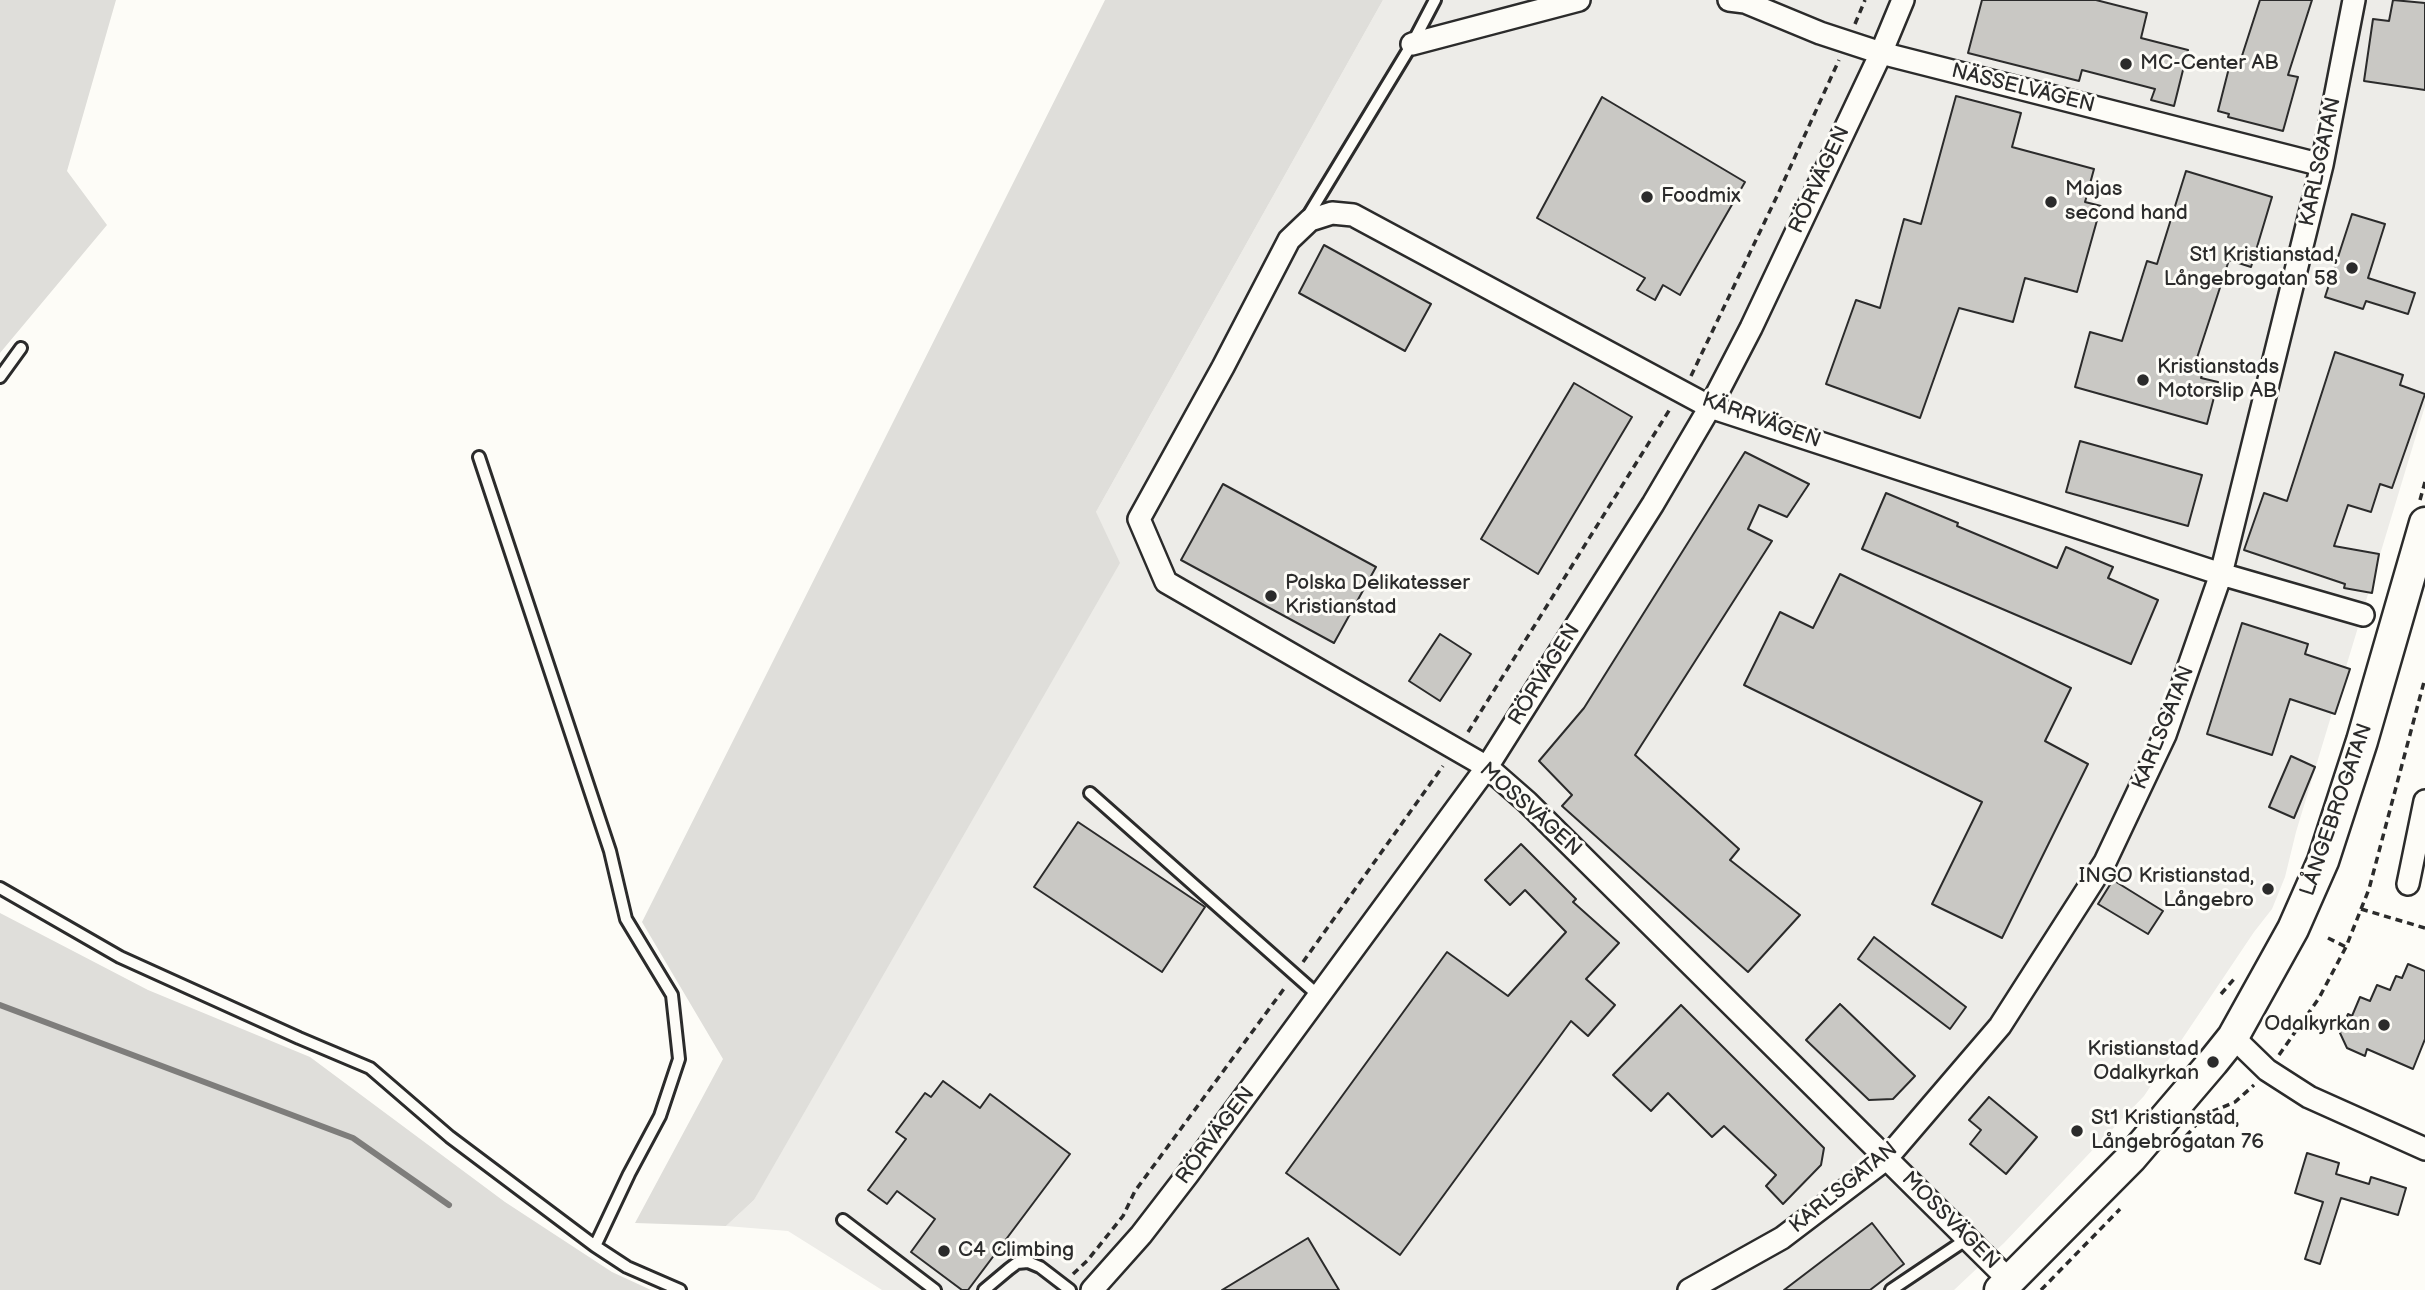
<!DOCTYPE html>
<meta charset="utf-8">
<style>
body{margin:0}
canvas{display:block;background:#fdfcf7}
</style>
<canvas width="2425" height="1290"></canvas>
<script>
const c = document.querySelector('canvas').getContext('2d');
c.lineJoin = 'round';
function fill(path, color) {
  c.fillStyle = color;
  c.fill(path, 'evenodd');
}
function shape(rows) {
  const path = new Path2D();
  for (const r of rows) {
    path.moveTo(r[0], r[1]);
    for (let i = 2; i < r.length; i += 2) path.lineTo(r[i], r[i + 1]);
  }
  return path;
}
function trace(path, color, width, dash) {
  c.strokeStyle = color;
  c.lineWidth = width;
  c.lineCap = dash ? 'butt' : 'round';
  c.setLineDash(dash || []);
  c.stroke(path);
}
function drawText(font, color, halo, rows, align = 'center') {
  c.font = font + ' "Balsamiq Sans",sans-serif';
  c.lineWidth = 6;
  c.setLineDash([]);
  c.textBaseline = 'middle';
  c.strokeStyle = halo;
  c.fillStyle = color;
  for (const [text, x, y, turn = 0] of rows) {
    c.save();
    c.translate(x, y);
    c.rotate((+turn || 0) * Math.PI / 180);
    c.textAlign = isNaN(turn) ? turn : align;
    if (halo) c.strokeText(text, 0, 0);
    c.fillText(text, 0, 0);
    c.restore();
  }
}
fill(shape([
 [1383,0,2425,0,2425,406,2296,832,2285,877,2272,909,2254,932,2144,1096,2004,1243,1954,1290,882,1290,788,1231,726,1226,754,1200,1096,512]
]), '#edece8');
fill(shape([
 [0,0,116,0,67,171,107,225,0,353],
 [1105,0,1383,0,1096,512,1120,563,754,1200,726,1226,635,1223,723,1059,642,922],
 [0,913,148,990,310,1057,505,1202,612,1272,651,1290,0,1290]
]), '#dfdeda');
trace(shape([
 [0,1005,353,1138,449,1205]
]), '#7e7d7b', 6);
const building = shape([
 [1982,0,2096,0,2147,13,2141,38,2188,50,2174,106,2151,100,2155,89,2082,70,2079,81,1968,53,1982,0],
 [2260,0,2312,0,2288,75,2298,77,2283,131,2228,117,2229,114,2218,111,2231,60,2240,62,2260,0],
 [2393,0,2425,3,2425,90,2364,81,2373,19,2389,21,2393,0],
 [1956,96,2021,113,2012,147,2094,169,2085,202,2101,206,2077,292,2025,278,2013,322,1959,308,1920,418,1826,384,1856,300,1880,308,1904,219,1921,224,1956,96],
 [1602,97,1745,182,1680,295,1663,285,1655,300,1637,290,1645,278,1537,218,1602,97],
 [2186,171,2272,197,2251,267,2229,260,2196,361,2205,364,2201,378,2218,382,2207,424,2075,387,2090,332,2122,341,2147,261,2157,264,2186,171],
 [2352,214,2385,224,2368,278,2415,293,2408,314,2366,301,2363,309,2325,297,2352,214],
 [1324,245,1431,304,1405,351,1299,293,1324,245],
 [2335,352,2403,375,2400,385,2425,394,2392,488,2380,484,2371,512,2348,505,2334,546,2379,554,2372,593,2344,588,2345,584,2244,550,2264,493,2287,501,2335,352],
 [1574,383,1632,417,1538,574,1481,539,1574,383],
 [2080,441,2202,475,2188,526,2066,492,2080,441],
 [1745,452,1809,484,1787,517,1759,505,1748,529,1772,541,1635,755,1739,849,1730,860,1800,915,1748,972,1562,806,1572,795,1539,761,1584,708,1745,452],
 [1223,484,1376,567,1334,643,1181,560,1223,484],
 [1886,493,1958,523,1957,526,2057,568,2066,547,2113,567,2108,578,2158,600,2131,664,1862,549,1886,493],
 [1840,574,2071,688,2045,741,2088,764,2002,938,1932,904,1982,802,1744,685,1780,612,1813,628,1840,574],
 [2242,623,2308,644,2305,654,2350,669,2335,714,2290,699,2272,755,2207,734,2242,623],
 [1440,634,1471,654,1440,701,1409,681,1440,634],
 [2291,756,2315,767,2294,818,2269,807,2291,756],
 [1078,822,1205,907,1162,972,1034,887,1078,822],
 [1521,844,1576,899,1573,902,1619,943,1586,979,1615,1005,1588,1036,1571,1021,1400,1255,1286,1173,1447,952,1508,996,1566,932,1525,890,1510,905,1485,880,1521,844],
 [2113,880,2163,911,2148,934,2098,904,2113,880],
 [1874,937,1966,1007,1950,1029,1858,959,1874,937],
 [2408,964,2425,971,2425,1039,2413,1069,2367,1049,2365,1056,2347,1048,2340,1033,2348,1014,2352,1016,2360,997,2370,1001,2377,985,2390,990,2396,976,2402,978,2408,964],
 [1840,1004,1915,1076,1893,1099,1869,1100,1806,1040,1840,1004],
 [1681,1005,1824,1148,1821,1165,1783,1204,1766,1186,1776,1175,1724,1126,1712,1137,1668,1093,1651,1111,1613,1075,1681,1005],
 [943,1081,980,1108,990,1094,1070,1154,968,1290,962,1290,911,1252,935,1219,897,1191,887,1204,868,1190,906,1139,896,1132,925,1093,931,1097,943,1081],
 [1989,1097,2037,1137,2006,1174,1970,1144,1981,1130,1969,1120,1989,1097],
 [2307,1153,2339,1163,2336,1174,2369,1184,2371,1177,2406,1188,2398,1215,2341,1198,2320,1264,2305,1259,2323,1202,2295,1193,2307,1153],
 [1872,1223,1904,1264,1870,1290,1784,1290,1872,1223],
 [1308,1238,1339,1290,1222,1290,1308,1238]
]);
fill(building, '#c9c8c4');
trace(building, '#2b2b2b', 2);
const lane = shape([
 [1306,219,1412,44,1435,0],
 [0,377,21,348],
 [479,457,610,851,626,919,672,995,679,1059,660,1116,629,1174,595,1246,627,1267,680,1290],
 [1090,793,1319,996],
 [0,888,120,957,299,1038,370,1068,450,1137,595,1246],
 [843,1220,935,1290],
 [984,1290,1009,1269,1017,1263,1028,1262,1040,1267,1070,1290],
 [1891,1290,1967,1239]
]);
const street = shape([
 [1729,0,1745,2,1820,33,1881,53,2322,165],
 [1412,44,1579,0],
 [2408,884,2425,801],
 [2233,1037,2267,1070,2309,1097,2425,1149],
 [2011,1282,1527,802,1487,767,1166,582,1139,519,1223,367,1289,240,1310,220,1332,213,1353,215,1710,407,2221,574,2363,615],
 [1092,1290,1141,1235,1188,1174,1487,767,1653,504,1710,407,1751,328,1881,53,1903,0],
 [1689,1290,1782,1238,1886,1159,2000,1026,2105,862,2165,735,2221,574,2322,165,2354,0]
]);
const secondary = shape([
 [2000,1290,2131,1158,2213,1062,2233,1037,2293,929,2323,861,2362,741,2425,523]
]);
trace(lane, '#2b2b2b', 16);
trace(street, '#2b2b2b', 26);
trace(secondary, '#2b2b2b', 35);
trace(shape([
 [1855,24,1865,0],
 [1691,376,1778,194,1839,60],
 [2420,500,2425,482],
 [1468,732,1670,409],
 [2361,909,2425,928],
 [2328,938,2346,947],
 [1303,962,1443,766],
 [2221,994,2235,978],
 [2279,1055,2319,998,2346,947,2369,889,2425,678],
 [2186,1136,2206,1114,2235,1102,2254,1085],
 [1073,1274,1087,1261,1123,1216,1135,1191,1286,986],
 [2041,1290,2120,1209]
]), '#2b2b2b', 3.5, [7, 5]);
trace(lane, '#fdfcf7', 10);
trace(street, '#fdfcf7', 21);
trace(secondary, '#fdfcf7', 30);
for (const [x, y, r, color] of [
 [2126,64,7,"#2b2b2b"],
 [1647,197,7,"#2b2b2b"],
 [2051,202,7,"#2b2b2b"],
 [2352,268,7,"#2b2b2b"],
 [2143,380,7,"#2b2b2b"],
 [1271,596,7,"#2b2b2b"],
 [2268,889,7,"#2b2b2b"],
 [2384,1025,7,"#2b2b2b"],
 [2213,1062,7,"#2b2b2b"],
 [2077,1131,7,"#2b2b2b"],
 [944,1251,7,"#2b2b2b"]
]) {
  const dot = new Path2D();
  dot.arc(x, y, r, 0, 2 * Math.PI);
  c.fillStyle = color;
  c.fill(dot);
  trace(dot, '#fdfcf7', 2.5);
}
drawText('21px', '#2b2b2b', '#fdfcf7', [
 ["MC-Center AB",2140,64],
 ["Majas",2065,190],
 ["second hand",2065,214],
 ["Foodmix",1661,197],
 ["St1 Kristianstad,",2338,256,"right"],
 ["Långebrogatan 58",2338,280,"right"],
 ["Kristianstads",2157,368],
 ["Motorslip AB",2157,392],
 ["Polska Delikatesser",1285,584],
 ["Kristianstad",1285,608],
 ["INGO Kristianstad,",2254,877,"right"],
 ["Långebro",2254,901,"right"],
 ["Odalkyrkan",2370,1025,"right"],
 ["Kristianstad",2199,1050,"right"],
 ["Odalkyrkan",2199,1074,"right"],
 ["St1 Kristianstad,",2091,1119],
 ["Långebrogatan 76",2091,1143],
 ["C4 Climbing",958,1251]
], 'left');
drawText('21px', '#2b2b2b', '#fdfcf7', [
 ["NÄSSELVÄGEN",2023,89,14],
 ["KARLSGATAN",2321,162,-78],
 ["RÖRVÄGEN",1820,180,-65],
 ["KÄRRVÄGEN",1761,421,20],
 ["RÖRVÄGEN",1545,675,-58],
 ["KARLSGATAN",2164,728,-68],
 ["MOSSVÄGEN",1530,810,42],
 ["LÅNGEBROGATAN",2337,810,-71],
 ["RÖRVÄGEN",1216,1136,-53],
 ["KARLSGATAN",1844,1188,-39],
 ["MOSSVÄGEN",1950,1221,45]
]);
</script>
